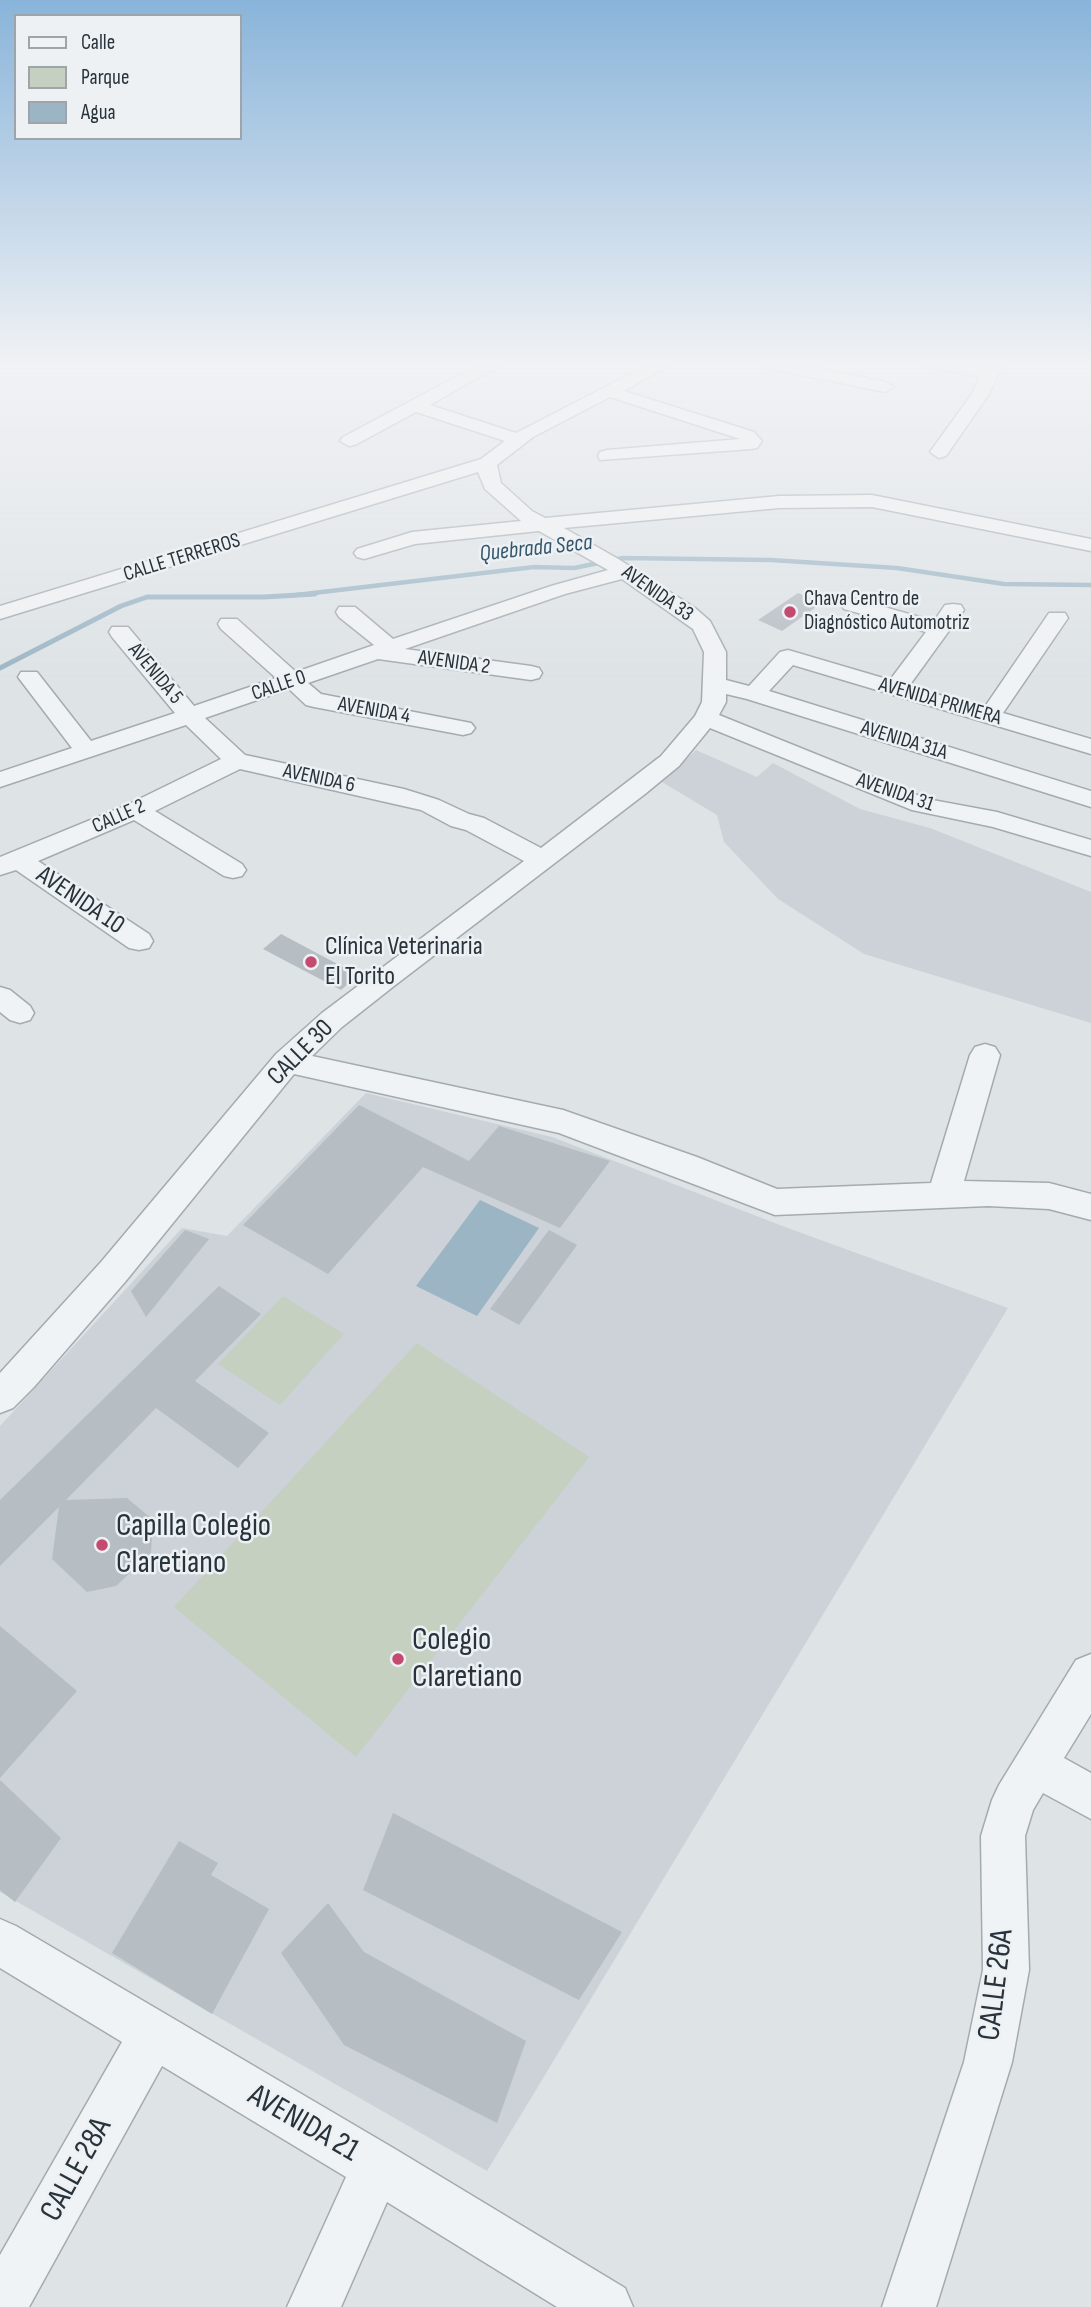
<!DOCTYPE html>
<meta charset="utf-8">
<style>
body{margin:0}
#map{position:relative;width:1091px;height:2307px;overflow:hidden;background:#dee3e6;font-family:"Sofia Sans Condensed",sans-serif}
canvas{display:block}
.legend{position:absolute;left:14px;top:14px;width:228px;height:126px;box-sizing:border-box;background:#edf1f4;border:2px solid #9ea5aa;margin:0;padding:9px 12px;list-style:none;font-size:21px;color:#28333c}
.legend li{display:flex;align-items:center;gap:14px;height:35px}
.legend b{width:35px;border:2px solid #9ea5aa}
</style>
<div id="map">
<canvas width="1091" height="2307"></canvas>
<ul class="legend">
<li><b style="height:9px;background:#f0f3f5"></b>Calle</li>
<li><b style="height:19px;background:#c6d0c0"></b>Parque</li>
<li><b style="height:19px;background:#9bb5c4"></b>Agua</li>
</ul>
</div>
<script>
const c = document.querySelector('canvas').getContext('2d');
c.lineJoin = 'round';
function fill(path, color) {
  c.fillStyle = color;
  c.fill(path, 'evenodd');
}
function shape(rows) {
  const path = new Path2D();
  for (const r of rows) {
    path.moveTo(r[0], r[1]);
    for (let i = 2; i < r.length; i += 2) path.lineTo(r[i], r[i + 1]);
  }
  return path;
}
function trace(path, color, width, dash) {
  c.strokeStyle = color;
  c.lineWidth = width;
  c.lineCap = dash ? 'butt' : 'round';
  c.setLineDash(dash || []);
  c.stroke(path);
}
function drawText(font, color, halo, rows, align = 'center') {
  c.font = font + ' "Sofia Sans Condensed",sans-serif';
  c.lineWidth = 5;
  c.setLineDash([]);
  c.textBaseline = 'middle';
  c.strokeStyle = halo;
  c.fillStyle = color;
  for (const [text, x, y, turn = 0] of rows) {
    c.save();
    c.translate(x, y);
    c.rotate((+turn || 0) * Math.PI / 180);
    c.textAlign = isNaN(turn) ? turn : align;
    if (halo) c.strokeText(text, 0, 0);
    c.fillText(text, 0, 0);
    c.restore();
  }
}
fill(shape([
 [696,750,757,777,773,763,860,809,930,828,1091,892,1091,1023,864,954,778,899,724,842,717,815,662,782],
 [366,1093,552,1137,785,1227,1008,1308,487,2171,0,1892,0,1426,182,1228,227,1236]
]), '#ccd2d8');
fill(shape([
 [283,1296,344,1334,280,1405,218,1364],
 [417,1343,589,1457,356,1757,174,1607]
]), '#c6d0c0');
fill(shape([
 [480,1200,539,1228,477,1316,416,1286]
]), '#9bb5c4');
trace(shape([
 [288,596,534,567,574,568,623,558,771,560,897,568,1004,584,1091,585]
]), '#9bb5c4', 4.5);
trace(shape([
 [0,668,121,606,147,597,264,597,315,594]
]), '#9bb5c4', 5);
fill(shape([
 [798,593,822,603,782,631,758,620],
 [281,934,358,975,341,990,263,949],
 [359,1105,469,1161,499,1126,610,1161,560,1228,423,1167,328,1274,243,1225],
 [185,1230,209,1239,146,1317,131,1291],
 [549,1230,577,1245,519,1325,490,1309],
 [219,1286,261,1314,195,1381,269,1433,238,1468,156,1408,66,1500,127,1498,153,1520,151,1553,116,1586,87,1592,52,1559,59,1507,0,1566,0,1500],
 [0,1626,77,1691,0,1778],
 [0,1780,61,1838,15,1902,0,1890],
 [393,1813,622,1932,579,2000,363,1890],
 [179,1841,218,1863,211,1875,269,1909,212,2014,112,1953],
 [328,1903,364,1952,526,2041,497,2123,344,2045,281,1953]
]), '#b6bdc3');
const minor = shape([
 [484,362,505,362,430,405,516,433,654,362,675,362,624,391,754,432,762,441,757,448,751,449,600,460,598,456,600,452,607,450,740,439,610,397,533,437,497,465,501,483,532,511,545,518,779,496,872,495,1091,539,1091,551,872,507,779,508,564,528,620,560,695,608,710,621,726,652,726,680,749,686,780,652,788,650,890,680,926,632,844,609,841,604,844,599,852,598,934,621,945,605,953,604,961,605,964,610,909,686,984,708,1049,613,1065,613,1068,618,1003,713,1091,739,1091,754,793,665,769,691,1091,791,1091,807,747,699,726,694,726,702,719,715,927,799,997,812,1091,840,1091,856,993,827,912,810,710,728,679,766,645,794,394,986,342,1027,312,1056,563,1110,697,1157,777,1189,931,1183,970,1055,975,1047,985,1044,995,1047,1000,1055,964,1181,1049,1183,1091,1194,1091,1220,1049,1209,988,1206,775,1215,559,1133,294,1074,125,1282,34,1387,13,1408,0,1413,0,1373,101,1262,276,1054,322,1013,524,861,466,830,451,826,421,810,240,769,155,811,242,864,246,870,242,876,233,878,224,876,134,820,38,861,149,934,153,941,149,948,139,950,129,948,16,870,0,875,0,857,127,805,221,759,186,725,0,787,0,772,72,748,18,677,21,672,37,672,91,741,175,713,112,637,109,632,112,627,128,627,194,706,276,678,221,629,218,624,221,619,237,619,296,672,374,645,339,617,336,612,339,607,355,607,393,639,551,586,608,570,539,531,415,544,364,559,357,557,354,553,357,549,412,532,521,521,485,489,478,472,0,619,0,606,481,459,505,441,416,412,355,445,349,446,340,441,343,437,484,362],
 [622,579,693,629,704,652,702,702,695,716,661,756,541,848,484,818,469,814,439,800,404,789,245,755,205,718,289,689,306,705,314,707,463,735,471,733,475,728,471,723,321,694,308,683,378,659,531,680,539,678,542,673,539,668,531,666,405,649,565,594,622,579],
 [754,362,788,362,885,382,894,387,885,392,762,367,754,362],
 [925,362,958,362,985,368,988,362,1004,362,989,394,946,456,939,458,930,452,972,394,980,377,927,366,925,362],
 [0,987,10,990,30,1006,34,1013,30,1020,20,1023,10,1020,0,1012,0,987],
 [1091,1654,1091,1714,1064,1758,1091,1773,1091,1819,1043,1793,1033,1810,1025,1836,1029,1970,1012,2062,936,2307,882,2307,964,2062,983,1970,981,1836,992,1800,999,1785,1076,1660,1091,1654],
 [0,1919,16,1926,395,2149,625,2288,633,2307,557,2307,387,2202,341,2307,287,2307,346,2177,162,2066,29,2307,0,2307,0,2255,122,2042,0,1968,0,1919]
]);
trace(minor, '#a4abb0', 3);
fill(minor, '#f0f3f5');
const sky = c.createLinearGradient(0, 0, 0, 685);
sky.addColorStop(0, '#89b4da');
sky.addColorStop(0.53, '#f0f2f4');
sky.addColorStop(1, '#f0f2f400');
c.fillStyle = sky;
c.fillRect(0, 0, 1091, 685);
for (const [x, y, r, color] of [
 [790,612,7,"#c44a6f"],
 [311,962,7,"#c44a6f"],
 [102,1545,7,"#c44a6f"],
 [398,1659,7,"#c44a6f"]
]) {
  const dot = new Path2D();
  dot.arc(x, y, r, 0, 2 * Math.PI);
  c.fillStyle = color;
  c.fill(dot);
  trace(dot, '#edf1f4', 2.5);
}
drawText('21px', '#28333c', '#edf1f4', [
 ["CALLE TERREROS",182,558,-17],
 ["AVENIDA 33",657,594,35],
 ["AVENIDA 2",454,663,8],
 ["AVENIDA 5",155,674,50],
 ["CALLE 0",279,686,-19],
 ["AVENIDA PRIMERA",940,702,16],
 ["AVENIDA 4",374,711,10],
 ["AVENIDA 31A",904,741,17],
 ["AVENIDA 6",319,779,12],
 ["AVENIDA 31",895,793,19],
 ["CALLE 2",119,817,-24]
]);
drawText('21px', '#28333c', '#edf1f4', [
 ["Chava Centro de",804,600],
 ["Diagnóstico Automotriz",804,624]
], 'left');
drawText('italic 23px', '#35576d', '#edf1f4', [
 ["Quebrada Seca",536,549,-6]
]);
drawText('26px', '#28333c', '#edf1f4', [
 ["AVENIDA 10",80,901,34],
 ["CALLE 30",301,1053,-45]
]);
drawText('26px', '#28333c', '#edf1f4', [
 ["Clínica Veterinaria",325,947],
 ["El Torito",325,977]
], 'left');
drawText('32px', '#28333c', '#edf1f4', [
 ["Capilla Colegio",116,1527],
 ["Claretiano",116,1564],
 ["Colegio",412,1641],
 ["Claretiano",412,1678]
], 'left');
drawText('32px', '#28333c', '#edf1f4', [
 ["CALLE 26A",997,1985,-83],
 ["AVENIDA 21",303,2124,30],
 ["CALLE 28A",77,2170,-61]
]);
</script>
